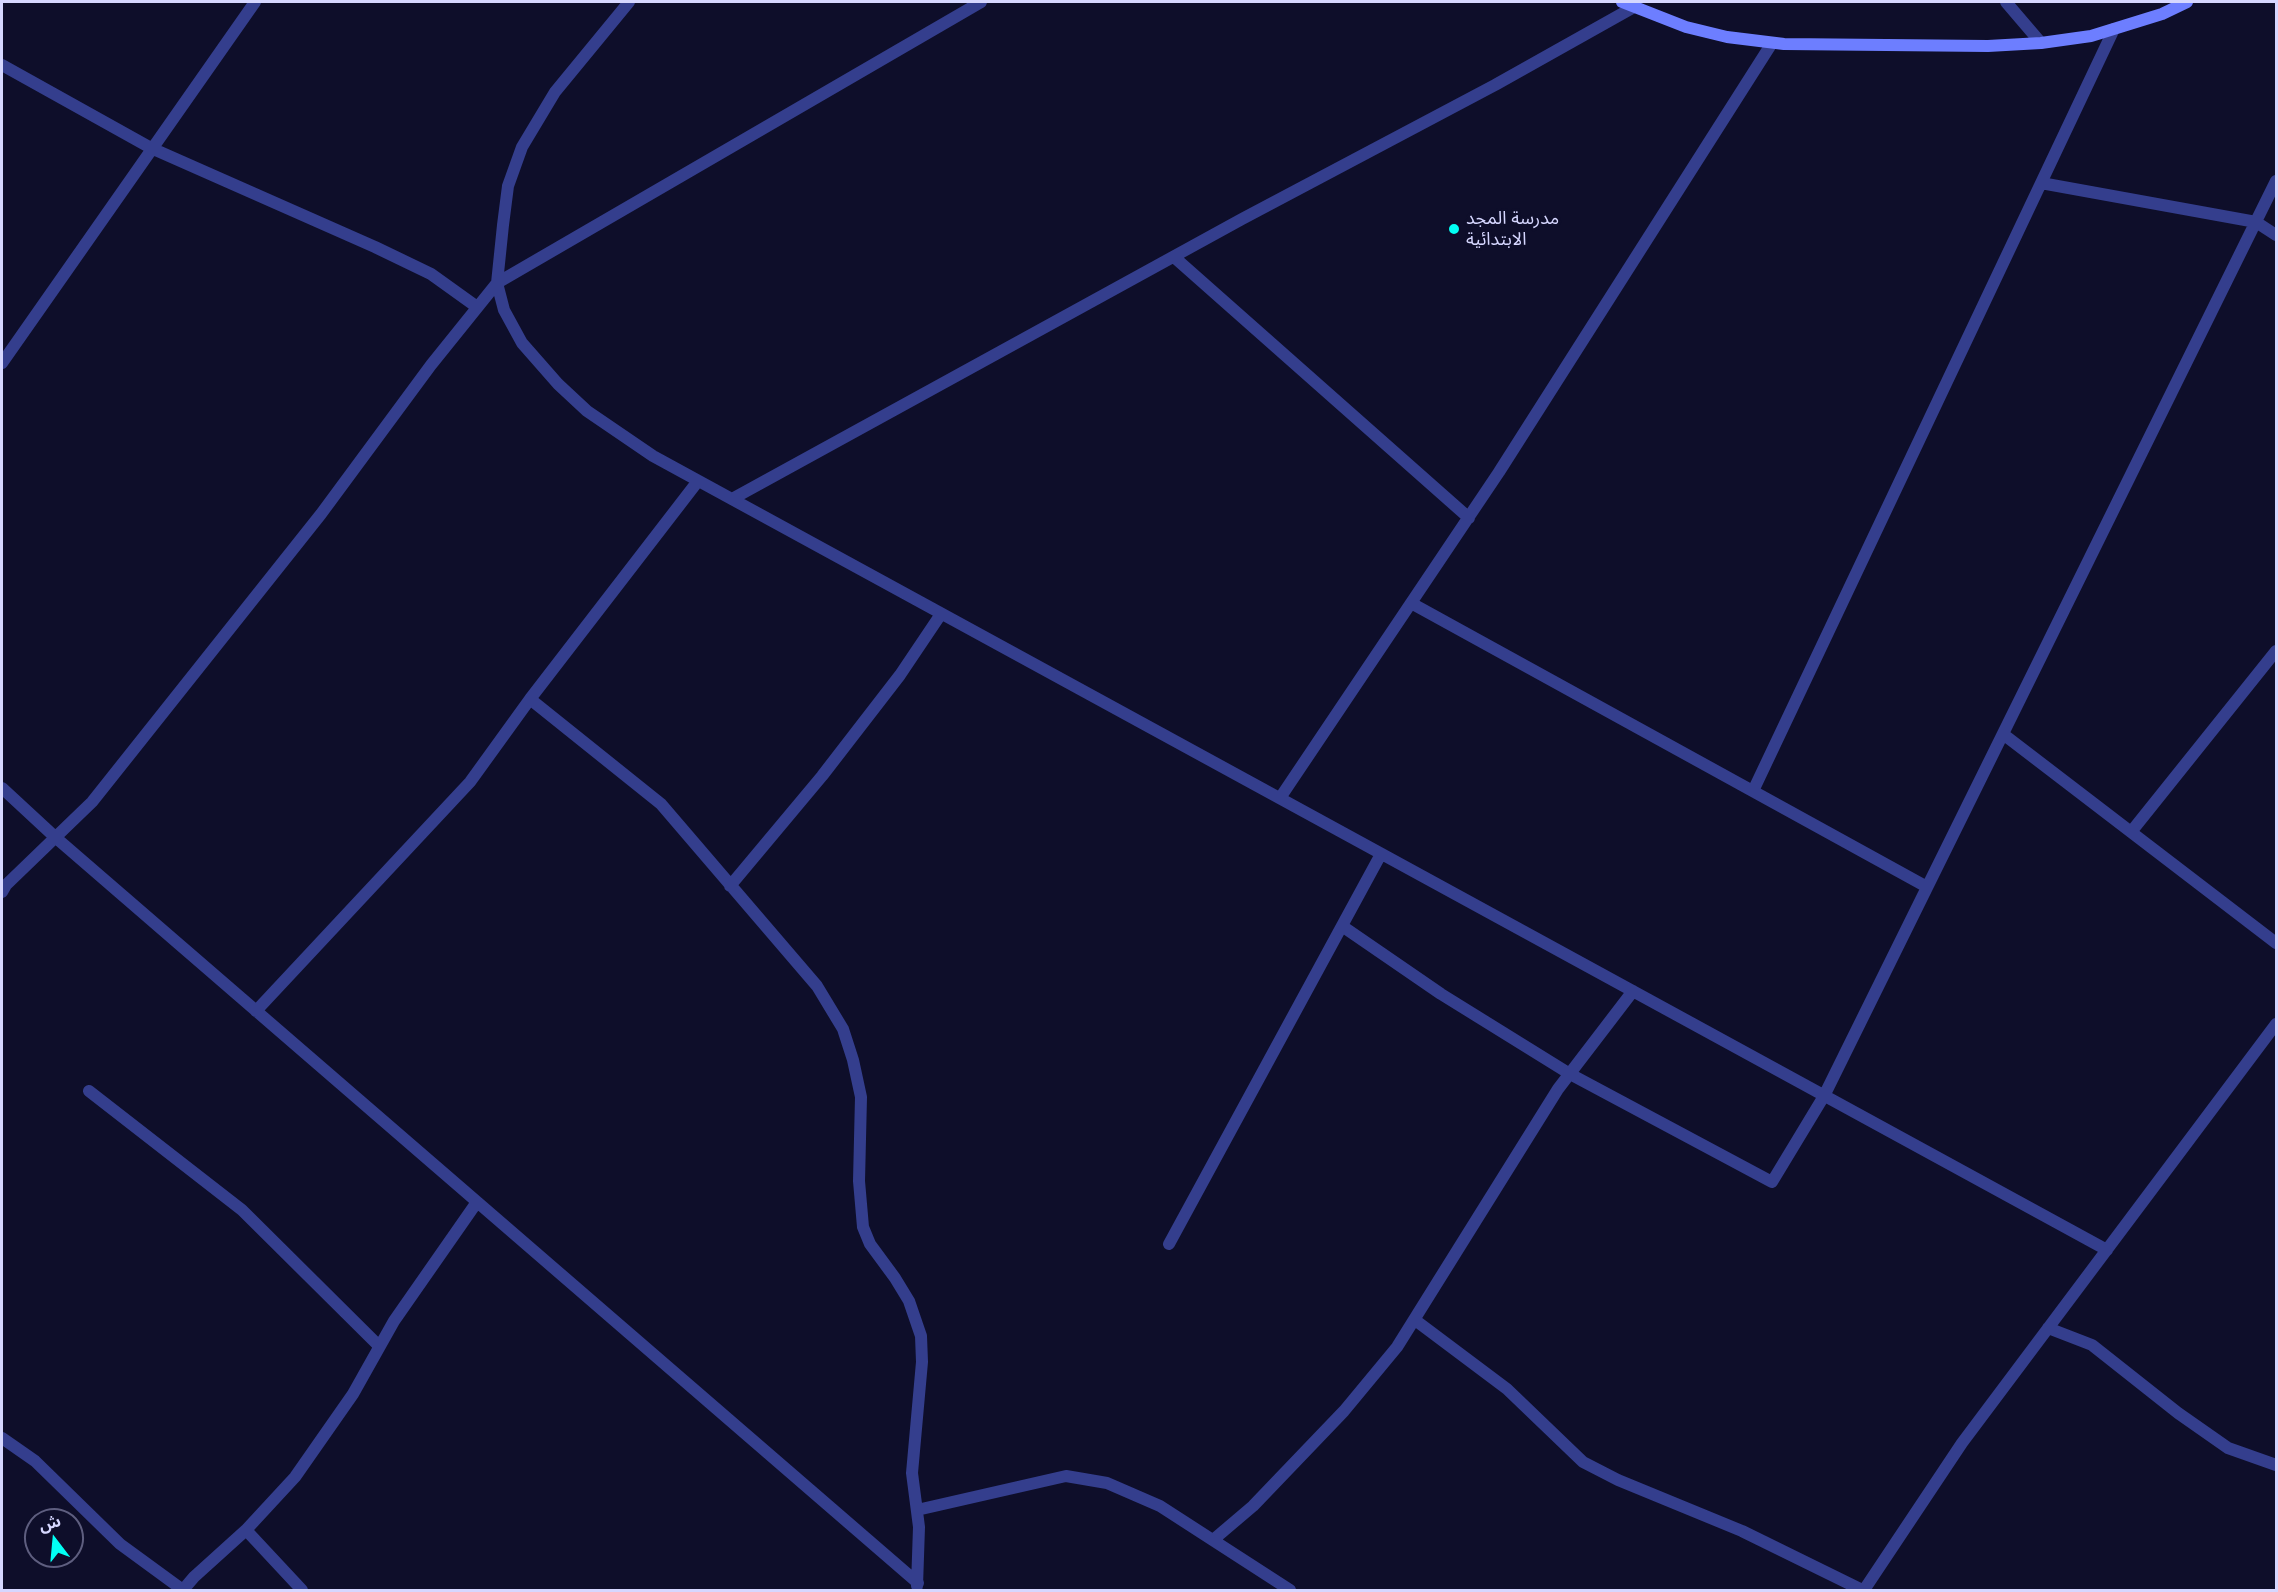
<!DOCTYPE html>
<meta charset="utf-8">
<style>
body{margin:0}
#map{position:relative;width:2278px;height:1592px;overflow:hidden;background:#0e0e2a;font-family:"PT Sans","Noto Sans Arabic",sans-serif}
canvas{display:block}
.frame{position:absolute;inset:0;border:3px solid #d6d7ff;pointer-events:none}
.north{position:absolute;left:24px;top:1508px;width:60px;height:60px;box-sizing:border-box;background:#0e0e2a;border:2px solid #5e5e7f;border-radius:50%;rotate:344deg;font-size:16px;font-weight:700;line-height:24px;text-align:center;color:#d6d7ff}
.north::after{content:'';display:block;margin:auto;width:21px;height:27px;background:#02fff4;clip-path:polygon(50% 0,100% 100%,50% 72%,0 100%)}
</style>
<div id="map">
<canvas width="2278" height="1592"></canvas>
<div class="frame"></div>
<div class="north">ش</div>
</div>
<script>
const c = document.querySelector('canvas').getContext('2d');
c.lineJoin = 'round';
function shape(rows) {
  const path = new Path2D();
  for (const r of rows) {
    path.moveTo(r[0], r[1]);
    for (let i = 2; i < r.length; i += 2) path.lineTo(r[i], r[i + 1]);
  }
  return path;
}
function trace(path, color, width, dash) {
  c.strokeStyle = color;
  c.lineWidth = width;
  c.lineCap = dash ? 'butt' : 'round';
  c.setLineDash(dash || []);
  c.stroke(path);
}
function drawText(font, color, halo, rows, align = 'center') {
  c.font = font + ' "PT Sans","Noto Sans Arabic",sans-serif';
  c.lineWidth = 6;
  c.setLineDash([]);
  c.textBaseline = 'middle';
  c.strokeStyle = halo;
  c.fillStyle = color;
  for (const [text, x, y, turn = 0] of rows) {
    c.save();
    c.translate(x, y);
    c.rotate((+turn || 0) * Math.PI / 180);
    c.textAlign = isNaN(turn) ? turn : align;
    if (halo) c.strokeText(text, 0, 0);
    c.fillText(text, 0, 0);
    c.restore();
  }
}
trace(shape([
 [629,2,555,92,522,147,508,186,503,225,497,283,504,310,522,343,558,384,587,411,653,456,2107,1250],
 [2006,2,2041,43],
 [2,65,151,148,375,247,431,274,477,307],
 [2041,183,2256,222,2276,235],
 [1174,257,1469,518],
 [2,363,255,2],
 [732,499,1242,219,1495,85,1634,7],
 [1411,603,1927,887],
 [530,699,661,804,817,986,843,1029,853,1060,861,1097,859,1181,863,1227,870,1244,895,1278,909,1301,921,1336,922,1362,912,1473,919,1527,917,1586],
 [2003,734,2276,943],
 [2,788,55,837,918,1583],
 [1753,791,2114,29],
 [1280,798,1499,472,1772,43],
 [2131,832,2276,651],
 [730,886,822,776,900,675,941,614],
 [2,892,6,885,92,802,321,514,431,365,497,283,981,2],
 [1342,926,1441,994,1570,1074,1772,1182,1824,1096,2276,181],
 [256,1011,470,782,530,699,698,481],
 [89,1091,242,1210,379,1346],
 [1169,1244,1381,854],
 [1415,1320,1507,1389,1583,1462,1618,1480,1742,1531,1862,1590],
 [2048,1328,2092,1345,2178,1413,2228,1448,2276,1465],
 [2,1438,35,1461,120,1544,183,1590],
 [917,1510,1066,1476,1107,1483,1160,1506,1290,1590],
 [246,1530,302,1590],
 [1213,1540,1253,1506,1344,1411,1397,1347,1558,1089,1633,991],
 [183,1590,194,1577,246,1530,295,1477,353,1394,394,1321,477,1202],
 [1864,1590,1962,1443,2276,1024]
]), '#343e8d', 12);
trace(shape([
 [1622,2,1686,27,1727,37,1784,44,1988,46,2041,43,2091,36,2162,14,2187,2]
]), '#6d7eff', 12);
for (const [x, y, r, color] of [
 [1454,229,6,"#02fff4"]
]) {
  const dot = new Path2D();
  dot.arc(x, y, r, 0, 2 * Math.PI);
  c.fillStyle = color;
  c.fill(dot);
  trace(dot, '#0e0e2a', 2);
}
drawText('18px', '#d6d7ff', '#0e0e2a', [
 ["مدرسة المجد",1466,219],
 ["الابتدائية",1466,240]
], 'left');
</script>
